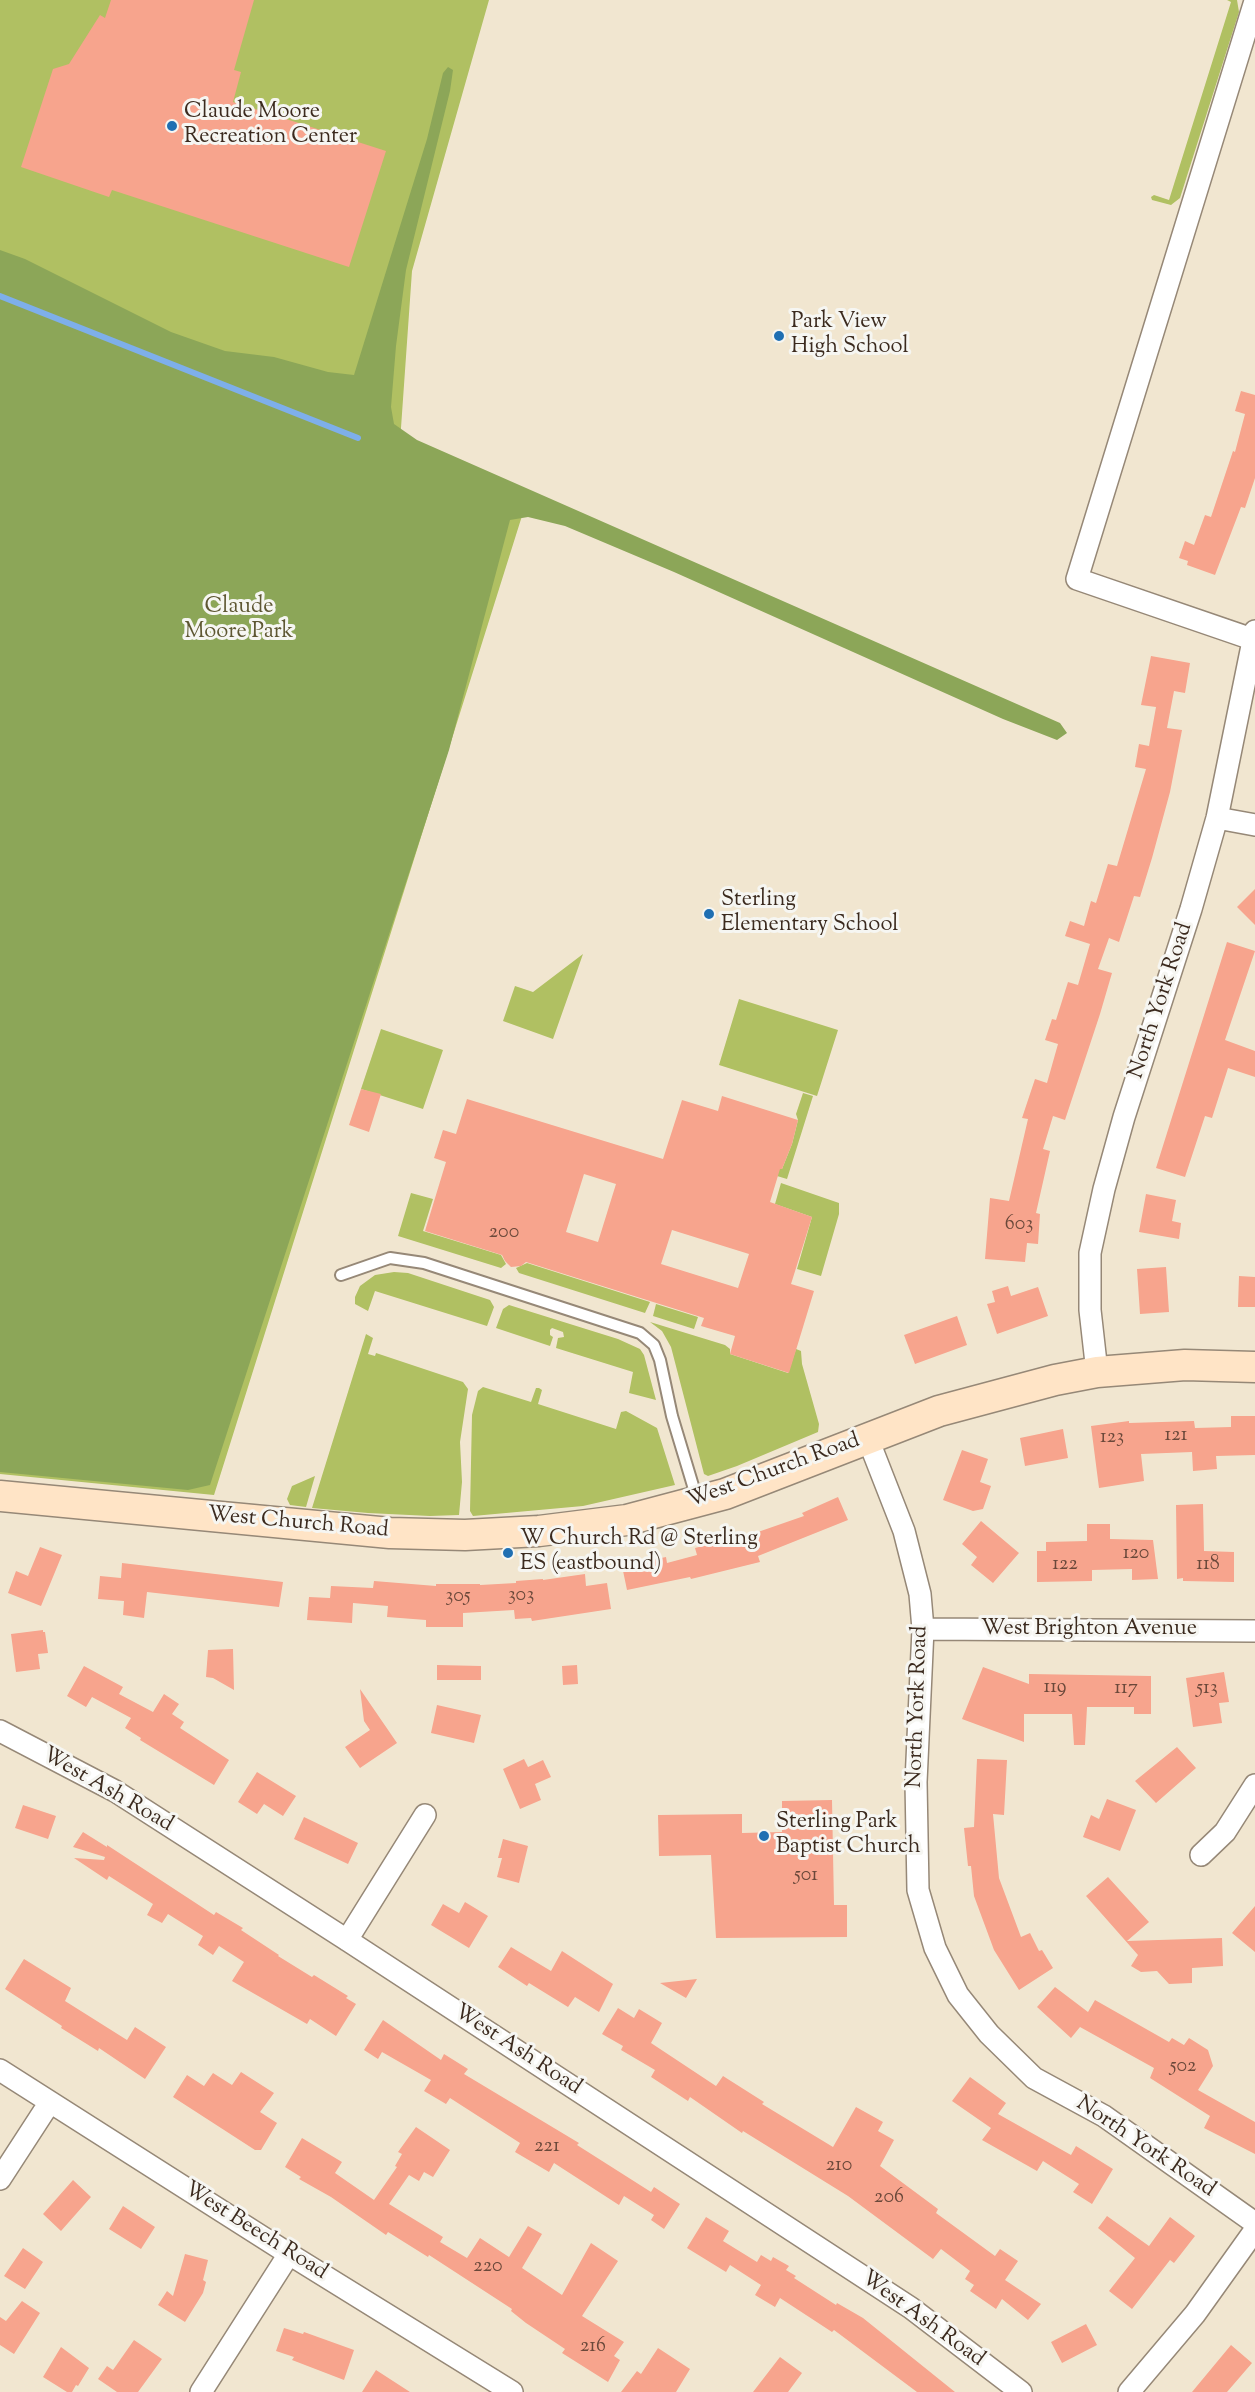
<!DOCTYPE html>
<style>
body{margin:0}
canvas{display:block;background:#f1e6d0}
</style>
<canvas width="1255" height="2392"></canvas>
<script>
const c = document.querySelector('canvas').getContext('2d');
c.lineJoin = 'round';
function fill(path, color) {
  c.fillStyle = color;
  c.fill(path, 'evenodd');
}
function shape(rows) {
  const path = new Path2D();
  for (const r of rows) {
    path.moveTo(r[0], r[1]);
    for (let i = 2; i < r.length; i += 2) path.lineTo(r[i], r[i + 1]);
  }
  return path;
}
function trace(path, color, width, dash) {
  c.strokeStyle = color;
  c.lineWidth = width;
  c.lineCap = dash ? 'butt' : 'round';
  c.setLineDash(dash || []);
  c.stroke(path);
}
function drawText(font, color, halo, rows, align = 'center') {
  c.font = font + ' "Sorts Mill Goudy",serif';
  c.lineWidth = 6;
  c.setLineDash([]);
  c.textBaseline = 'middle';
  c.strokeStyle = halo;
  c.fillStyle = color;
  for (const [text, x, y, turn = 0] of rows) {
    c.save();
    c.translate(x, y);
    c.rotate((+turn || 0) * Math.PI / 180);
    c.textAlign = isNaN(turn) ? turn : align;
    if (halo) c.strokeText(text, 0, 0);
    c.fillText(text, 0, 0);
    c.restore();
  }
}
fill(shape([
 [0,0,489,0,412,271,400,442,527,500,214,1495,0,1474],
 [1227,0,1237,0,1239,12,1180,198,1171,205,1152,200,1151,197,1154,195,1169,200,1231,2],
 [583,954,553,1039,503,1021,515,986,533,992],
 [739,999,838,1030,817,1096,719,1065],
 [381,1029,443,1050,423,1109,361,1089],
 [803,1093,813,1096,787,1179,777,1176,779,1168,782,1169,792,1144,798,1120,796,1114],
 [781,1183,839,1203,839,1214,821,1276,797,1269,812,1217,775,1204],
 [411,1193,433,1199,423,1231,501,1255,506,1264,501,1268,398,1236],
 [527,1263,650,1302,645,1313,519,1273,516,1268],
 [394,1272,408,1273,490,1300,494,1307,487,1326,375,1291,368,1311,355,1304,355,1297,360,1286,375,1275],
 [656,1304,698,1317,694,1329,653,1316],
 [509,1305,618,1339,640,1349,644,1355,656,1400,629,1393,633,1372,556,1348,558,1338,564,1337,563,1332,552,1328,550,1330,550,1335,553,1337,550,1346,496,1328,503,1309],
 [650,1322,725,1345,730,1349,730,1354,788,1373,796,1349,801,1351,802,1364,819,1424,818,1432,737,1466,708,1476,704,1474,671,1347,662,1331],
 [366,1334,373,1338,368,1354,375,1356,376,1353,463,1382,468,1389,460,1442,462,1482,459,1515,430,1516,368,1513,312,1508],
 [483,1387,531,1402,536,1388,539,1388,542,1390,538,1404,616,1429,621,1412,626,1411,657,1428,675,1485,583,1506,473,1516,470,1511,472,1415,478,1391],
 [315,1476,306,1507,290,1505,287,1499,292,1486]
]), '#b0c062');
fill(shape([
 [448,67,453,70,450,91,406,270,396,346,391,407,394,424,417,440,1060,723,1067,733,1057,740,1003,719,674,572,565,526,528,517,510,520,449,750,210,1485,188,1490,0,1472,0,250,25,259,171,332,225,351,274,357,328,372,354,375,427,139,443,73]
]), '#8ca658');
trace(shape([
 [0,296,358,438]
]), '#7eafea', 6);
fill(shape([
 [111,0,254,0,234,70,241,72,233,102,386,151,349,267,112,190,109,197,21,167,53,69,69,64,100,15,105,18],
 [1241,391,1255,395,1255,478,1245,508,1241,507,1215,575,1187,565,1188,561,1179,558,1185,541,1194,545,1205,515,1211,517,1233,451,1235,452,1245,414,1235,411],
 [1151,656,1190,663,1185,693,1174,691,1167,728,1182,730,1170,792,1152,858,1140,897,1134,896,1119,942,1109,938,1098,969,1112,973,1100,1014,1065,1120,1053,1116,1043,1149,1050,1151,1036,1213,1040,1214,1038,1244,1027,1243,1025,1262,985,1259,990,1198,1009,1201,1028,1119,1022,1118,1035,1079,1047,1083,1058,1044,1045,1040,1052,1019,1056,1020,1068,982,1078,985,1090,944,1065,936,1070,921,1084,926,1091,901,1096,903,1108,864,1117,866,1146,769,1135,767,1139,744,1149,746,1156,707,1141,705],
 [1255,889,1255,925,1237,907],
 [1227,942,1255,951,1225,1040,1255,1051,1255,1077,1228,1068,1212,1118,1205,1116,1185,1177,1156,1168],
 [361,1089,381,1094,369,1132,349,1125],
 [722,1096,798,1120,792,1144,782,1169,780,1169,770,1202,812,1217,791,1284,814,1291,789,1373,730,1354,735,1336,701,1326,704,1318,526,1262,521,1266,511,1267,505,1261,502,1255,425,1231,446,1162,434,1158,443,1130,456,1134,467,1099,663,1159,682,1100,718,1111],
 [584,1174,616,1184,598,1242,566,1232],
 [672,1230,749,1254,738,1288,661,1264],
 [1146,1194,1176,1200,1172,1221,1181,1223,1179,1239,1139,1232],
 [1166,1267,1169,1312,1140,1314,1137,1269],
 [1239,1276,1255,1277,1255,1307,1238,1307],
 [1008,1286,1011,1296,1038,1287,1048,1316,997,1334,987,1304,995,1302,992,1291],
 [957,1316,967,1345,915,1364,904,1335],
 [1231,1416,1255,1416,1255,1455,1216,1456,1217,1469,1193,1471,1192,1452,1141,1454,1144,1481,1099,1488,1091,1426,1129,1421,1129,1423,1194,1421,1195,1428,1231,1427],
 [1063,1429,1068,1458,1025,1466,1020,1438],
 [962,1450,988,1459,980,1482,991,1486,983,1509,973,1511,943,1500],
 [838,1497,848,1520,758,1556,760,1562,691,1579,690,1577,627,1590,622,1566,666,1557,667,1563,697,1555,695,1548,758,1532,804,1516,802,1513],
 [1203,1504,1204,1551,1234,1552,1234,1582,1183,1581,1183,1578,1177,1579,1176,1505],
 [981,1521,1019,1553,993,1583,971,1565,977,1557,962,1544],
 [1087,1524,1110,1524,1110,1539,1153,1540,1158,1579,1132,1580,1132,1569,1092,1570,1092,1581,1037,1582,1037,1551,1046,1551,1046,1542,1087,1541],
 [40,1547,62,1555,41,1606,8,1593,16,1571,28,1576],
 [122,1563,283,1582,279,1607,147,1592,144,1618,123,1615,124,1601,98,1599,100,1576,121,1578],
 [585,1574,586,1586,607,1583,611,1609,532,1621,531,1618,515,1619,514,1610,463,1613,463,1627,426,1627,426,1620,387,1617,388,1606,353,1603,352,1623,307,1620,309,1597,330,1598,331,1586,373,1588,374,1581,436,1586,436,1584,480,1584,480,1585,516,1583,516,1581,543,1579,543,1580],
 [43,1630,43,1632,45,1632,48,1653,38,1654,40,1669,16,1672,11,1634],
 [233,1649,234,1690,213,1678,206,1677,208,1650],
 [437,1665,481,1666,481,1680,437,1680],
 [577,1665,578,1684,563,1685,562,1666],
 [84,1666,123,1687,119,1694,153,1712,164,1694,179,1704,172,1714,184,1722,180,1728,229,1760,214,1785,140,1740,141,1738,125,1728,131,1718,92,1697,86,1707,67,1696],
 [983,1667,1029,1684,1029,1674,1151,1676,1151,1714,1134,1714,1134,1707,1087,1707,1085,1745,1074,1745,1072,1714,1024,1714,1024,1742,962,1719],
 [1224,1672,1229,1702,1219,1703,1222,1723,1193,1727,1186,1678],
 [360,1689,397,1743,360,1768,345,1747,370,1730,364,1721],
 [437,1705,481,1715,474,1743,431,1733],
 [1177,1747,1196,1768,1156,1803,1135,1781],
 [524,1759,528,1767,543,1760,551,1777,535,1784,541,1800,520,1809,503,1769],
 [977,1759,1007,1760,1004,1815,993,1814,999,1878,1021,1937,1030,1933,1039,1951,1042,1950,1053,1968,1019,1990,994,1950,974,1896,971,1866,968,1866,964,1828,974,1827],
 [257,1772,296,1796,283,1816,264,1804,257,1814,238,1802],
 [1107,1799,1136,1810,1120,1851,1083,1837,1091,1815,1099,1819],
 [832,1800,834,1905,847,1905,847,1937,716,1938,711,1855,659,1856,658,1815,742,1814,742,1833,782,1832,782,1801],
 [23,1805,56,1816,48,1839,15,1828],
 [304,1817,358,1843,348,1864,294,1839],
 [83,1832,107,1847,107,1845,214,1915,216,1912,243,1928,241,1930,279,1955,278,1956,312,1977,314,1975,348,1996,346,1998,356,2004,336,2036,310,2019,307,2024,232,1981,244,1962,219,1946,213,1955,198,1945,203,1936,168,1914,162,1923,147,1915,153,1904,109,1876,107,1880,74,1858,104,1860,105,1857,73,1847],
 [503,1839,528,1846,519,1883,497,1877,502,1858,498,1858],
 [1108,1877,1149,1922,1127,1941,1222,1938,1223,1966,1192,1968,1192,1983,1169,1984,1157,1971,1141,1972,1131,1966,1138,1955,1086,1896],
 [465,1902,488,1916,469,1948,431,1925,443,1904,459,1913],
 [1255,1906,1255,1952,1232,1933],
 [511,1947,551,1971,562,1951,613,1984,599,2012,575,1997,568,2007,529,1983,527,1986,498,1967],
 [24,1959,71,1988,65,2001,127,2040,135,2027,166,2047,145,2079,99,2048,98,2051,61,2028,62,2026,5,1989],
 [697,1979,686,1998,660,1983],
 [1055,1987,1088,2012,1095,2000,1169,2042,1172,2038,1184,2045,1189,2038,1208,2050,1213,2066,1198,2090,1255,2122,1255,2154,1204,2128,1210,2116,1150,2078,1154,2068,1080,2027,1071,2038,1037,2007],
 [618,2008,634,2018,639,2009,662,2023,651,2043,716,2086,723,2076,764,2102,762,2104,833,2147,856,2107,883,2122,878,2131,894,2140,880,2166,938,2209,936,2213,995,2256,1000,2249,1018,2261,1005,2280,1041,2304,1028,2320,1002,2299,996,2309,970,2291,974,2285,965,2279,970,2271,941,2249,933,2259,848,2196,743,2131,742,2133,690,2097,688,2101,651,2077,655,2070,621,2050,623,2046,602,2034],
 [383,2020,441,2060,444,2054,468,2069,464,2074,579,2143,577,2145,651,2192,654,2187,680,2204,664,2229,651,2220,654,2215,624,2196,619,2205,554,2163,549,2172,515,2152,520,2143,450,2098,446,2104,424,2091,431,2080,382,2052,378,2059,364,2050],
 [241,2072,274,2093,260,2112,277,2123,261,2150,255,2150,173,2097,187,2075,204,2086,213,2073,232,2085],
 [970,2077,1006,2103,998,2114,1071,2155,1076,2146,1113,2169,1092,2204,1073,2192,1079,2184,1043,2161,1037,2171,982,2140,991,2128,952,2101],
 [416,2127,450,2150,433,2177,424,2172,419,2181,409,2175,389,2204,443,2237,440,2242,467,2258,480,2238,509,2257,528,2226,542,2234,522,2268,562,2295,591,2243,618,2261,582,2316,624,2342,614,2356,620,2360,608,2382,562,2353,565,2349,526,2323,511,2311,512,2309,429,2255,428,2257,388,2232,386,2235,331,2197,299,2179,301,2177,285,2167,302,2138,342,2162,335,2173,374,2200,397,2167,395,2166,402,2154,398,2152],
 [73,2180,91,2197,61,2231,43,2214],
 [123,2206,155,2227,141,2249,109,2229],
 [1107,2216,1149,2246,1170,2217,1195,2236,1174,2263,1170,2260,1132,2309,1109,2291,1135,2258,1098,2228],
 [706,2217,729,2231,723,2241,757,2262,761,2255,771,2261,773,2257,789,2266,786,2270,796,2276,794,2278,836,2305,837,2303,863,2318,955,2392,917,2392,834,2330,832,2332,780,2298,775,2307,755,2295,761,2285,730,2265,726,2272,687,2248],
 [23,2248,43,2262,25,2289,4,2276],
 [185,2254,208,2260,203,2280,206,2282,203,2293,185,2322,158,2305,167,2291,173,2296],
 [22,2301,40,2313,14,2354,0,2345,0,2317,6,2321],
 [1086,2324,1097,2345,1062,2363,1051,2342],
 [284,2328,303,2334,304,2332,354,2350,344,2380,292,2360,294,2357,276,2351],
 [134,2340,162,2359,138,2392,117,2392,98,2379,107,2366,113,2370],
 [1231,2345,1252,2363,1227,2392,1192,2392],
 [61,2347,89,2368,78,2386,76,2385,72,2392,67,2392,43,2377],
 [658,2348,690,2369,676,2392,621,2392,637,2371,641,2374],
 [780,2357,802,2373,788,2392,753,2392],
 [376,2370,410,2392,362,2392]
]), '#f7a48d');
const service = shape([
 [341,1275,390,1258,424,1263,640,1333,654,1345,660,1360,672,1416,697,1499]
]);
const minor = shape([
 [1252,639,1077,579,1255,1],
 [1217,818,1255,825],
 [1097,1372,1090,1310,1090,1253,1104,1189,1124,1117,1191,909,1217,818,1255,631],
 [868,1439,904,1531,920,1594,923,1629,916,1782,918,1890,935,1948,958,1995,989,2034,1034,2078,1104,2116,1255,2223],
 [923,1629,1255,1631],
 [0,1731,115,1791,347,1940,911,2308,1021,2392],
 [1201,1855,1225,1832,1255,1785],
 [347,1940,425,1815],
 [0,2070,289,2254,512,2392],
 [0,2179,50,2102],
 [201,2392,289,2254],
 [1129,2392,1195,2314,1255,2230]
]);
const secondary = shape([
 [0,1496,390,1533,465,1535,539,1531,627,1520,725,1494,939,1411,1055,1380,1097,1372,1185,1365,1255,1367]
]);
trace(service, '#968877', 14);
trace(minor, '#968877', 24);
trace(secondary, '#968877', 33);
trace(service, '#fff', 10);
trace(minor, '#fff', 21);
trace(secondary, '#ffe4c6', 30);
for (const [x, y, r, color] of [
 [172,126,6,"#1f6fb2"],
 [779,336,6,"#1f6fb2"],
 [709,914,6,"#1f6fb2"],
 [508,1553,6,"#1f6fb2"],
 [764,1836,6,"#1f6fb2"]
]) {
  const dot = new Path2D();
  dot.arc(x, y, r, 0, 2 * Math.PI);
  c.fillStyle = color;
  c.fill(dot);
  trace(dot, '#f6f6f2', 2);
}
drawText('20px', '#6a483a', null, [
 ["603",1019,1226],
 ["200",504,1234],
 ["121",1176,1437],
 ["123",1112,1439],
 ["120",1136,1555],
 ["122",1065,1566],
 ["118",1208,1566],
 ["303",521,1597],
 ["305",458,1598],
 ["119",1055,1689],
 ["117",1126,1690],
 ["513",1207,1690],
 ["501",806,1877],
 ["502",1183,2068],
 ["221",547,2148],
 ["210",839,2167],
 ["206",889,2199],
 ["220",488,2268],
 ["216",593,2348]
]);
drawText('22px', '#3b2a1e', '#f6f6f2', [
 ["Claude Moore",184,113],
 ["Recreation Center",184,138],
 ["Park View",791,323],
 ["High School",791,348],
 ["Sterling",721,901],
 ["Elementary School",721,926],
 ["W Church Rd @ Sterling",520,1540],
 ["ES (eastbound)",520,1565],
 ["Sterling Park",776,1823],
 ["Baptist Church",776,1848]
], 'left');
drawText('22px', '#5e5732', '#f6f6f2', [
 ["Claude",239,608],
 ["Moore Park",239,633]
]);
drawText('22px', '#3b2a1e', '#f6f6f2', [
 ["North York Road",1162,1001,-72],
 ["West Church Road",774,1472,-20],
 ["West Church Road",298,1524,5],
 ["West Brighton Avenue",1089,1630],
 ["North York Road",919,1707,-88],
 ["West Ash Road",107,1791,30],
 ["West Ash Road",517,2051,33],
 ["North York Road",1145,2148,34],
 ["West Beech Road",255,2232,32],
 ["West Ash Road",922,2320,36]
]);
</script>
